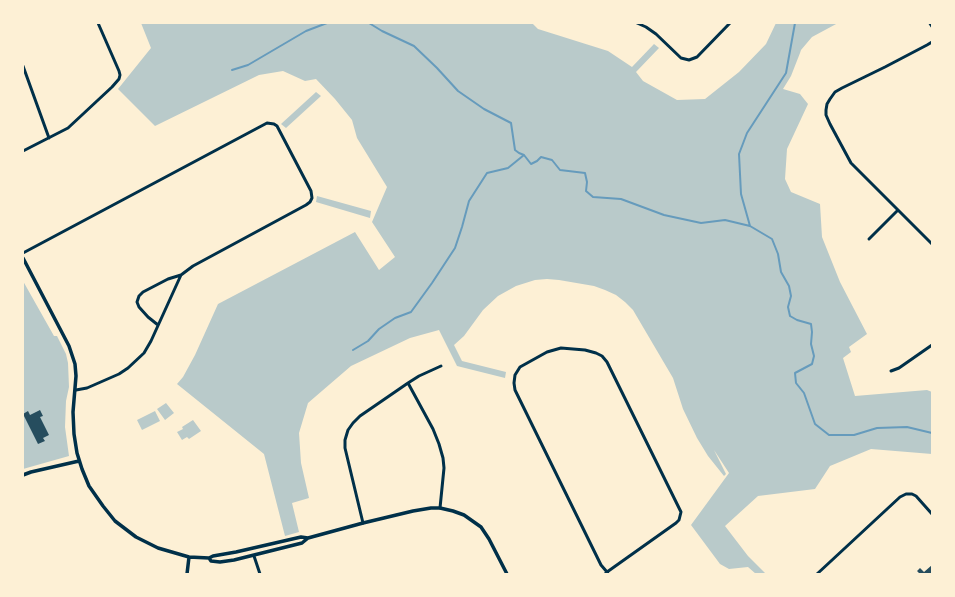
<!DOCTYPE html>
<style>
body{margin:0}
#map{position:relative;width:955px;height:597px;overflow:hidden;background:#fdf0d5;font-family:"Varela Round",sans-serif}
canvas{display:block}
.frame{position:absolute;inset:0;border:24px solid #fdf0d5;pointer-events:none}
</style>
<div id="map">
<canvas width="955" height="597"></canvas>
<div class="frame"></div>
</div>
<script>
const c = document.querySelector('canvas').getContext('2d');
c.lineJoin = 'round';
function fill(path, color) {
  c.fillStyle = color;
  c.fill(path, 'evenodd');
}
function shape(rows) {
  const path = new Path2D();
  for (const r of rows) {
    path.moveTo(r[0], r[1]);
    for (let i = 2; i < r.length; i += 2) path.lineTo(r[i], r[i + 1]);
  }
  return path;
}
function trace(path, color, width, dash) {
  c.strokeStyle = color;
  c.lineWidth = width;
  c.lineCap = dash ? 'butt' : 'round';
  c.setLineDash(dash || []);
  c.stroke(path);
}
fill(shape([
 [141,23,532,23,538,29,608,51,632,67,654,44,659,48,636,72,643,81,677,100,705,99,739,72,766,44,776,23,838,23,812,37,801,50,800,53,791,76,783,89,800,94,808,104,787,149,785,179,791,192,820,204,822,237,840,282,867,334,849,347,851,352,843,358,855,396,927,390,932,392,932,454,871,449,830,466,815,489,758,496,725,526,748,556,766,574,756,574,748,567,729,569,720,564,691,525,729,473,714,450,726,474,724,476,708,456,697,438,683,409,673,378,633,310,625,302,616,295,605,290,594,286,559,280,547,279,535,280,516,286,498,296,483,310,464,336,454,345,462,361,506,372,505,378,457,366,439,330,410,338,351,366,308,403,299,433,301,463,309,498,292,503,299,532,285,536,264,454,177,384,183,377,195,355,218,304,355,232,379,270,395,257,372,222,387,187,357,138,352,120,335,99,316,79,305,81,283,71,259,75,155,126,118,89,151,48],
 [316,92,321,96,286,128,281,124],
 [317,196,371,211,370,218,316,202],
 [23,281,54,336,57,336,66,354,68,363,69,387,66,401,65,427,69,456,23,469],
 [166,403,174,413,165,420,157,409],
 [155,411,160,421,142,430,137,420],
 [193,420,201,431,189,439,187,437,182,440,177,432,183,429,182,427]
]), '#b9caca');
trace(shape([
 [369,23,382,31,414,46,437,68,458,91,484,109,511,123,515,150,519,153,524,155,531,164,537,161,541,157,552,160,560,170,585,173,587,182,586,191,593,197,621,199,664,215,701,223,725,220,750,226,772,239,778,254,781,272,789,286,791,296,788,307,790,316,797,320,811,324,812,332,811,344,814,356,812,364,795,373,796,383,804,393,815,424,829,435,854,435,877,428,907,427,932,433],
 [232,70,248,65,306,31,327,23],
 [750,226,741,194,739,154,747,133,786,73,795,23],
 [353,350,368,341,379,329,395,318,411,312,432,283,455,248,462,227,469,201,487,173,508,168,524,155]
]), '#669bbc', 2);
fill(shape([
 [40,410,43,416,40,417,49,435,43,438,45,441,38,444,23,414,28,411,30,415],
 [932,565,932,574,920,574,917,571,920,568,924,572]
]), '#264d5e');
trace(shape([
 [637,23,646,27,656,34,681,58,689,60,697,57,730,23],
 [932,42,927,45,885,67,842,88,835,92,830,99,827,104,826,110,826,115,830,124,851,163,932,244],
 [23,66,49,138],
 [23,151,68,128,112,87,119,79,120,75,119,71,98,23],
 [869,239,898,210],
 [23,253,267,123,274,124,277,126,311,191,312,198,310,202,306,205,193,266,181,275,151,341,144,353,128,368,119,374,87,388,76,390],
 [158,325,148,317,139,307,137,302,139,296,143,292,168,279,181,275],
 [891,371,899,368,932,345],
 [408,383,433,429,439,444,443,458,444,468,440,508],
 [363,523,345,448,345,440,348,430,353,423,360,416,408,383,419,376,441,366],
 [254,556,260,574],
 [605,574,607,572,676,523,679,520,681,512,607,362,602,356,596,353,585,350,561,348,547,352,520,367,515,375,514,383,515,390,601,565,607,572,608,574],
 [817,574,900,497,906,494,912,494,916,496,932,514]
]), '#003049', 3);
trace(shape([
 [930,23,932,26],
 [23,258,69,346,75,364,76,376,73,412,74,434,77,453,82,469,89,486,103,506,115,521,136,537,158,548,189,557,209,558,211,561,220,562,234,560,302,543,308,538,363,523,413,511,431,508,440,508,453,511,464,515,481,527,489,539,507,574],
 [23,475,31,472,79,461],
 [209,558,213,556,236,552,301,537,308,538],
 [187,574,189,557]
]), '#003049', 3.5);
</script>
